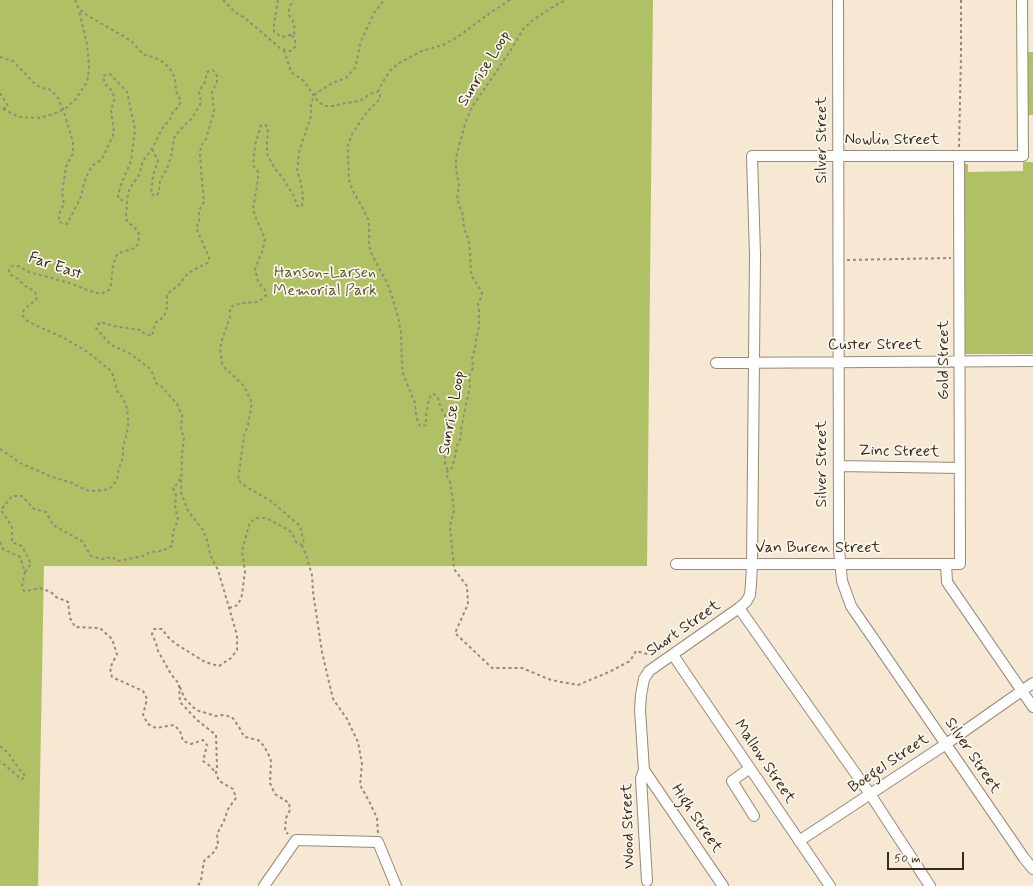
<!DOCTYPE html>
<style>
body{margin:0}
#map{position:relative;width:1033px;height:886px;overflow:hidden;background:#f6e8d2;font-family:Mynerve,sans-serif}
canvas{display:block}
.scale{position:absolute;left:887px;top:852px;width:77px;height:18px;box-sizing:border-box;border:2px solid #3b2a1e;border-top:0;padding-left:5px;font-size:12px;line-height:14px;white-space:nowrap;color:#3b2a1e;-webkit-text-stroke:3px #fbf7ec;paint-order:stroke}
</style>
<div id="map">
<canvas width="1033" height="886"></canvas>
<div class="scale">50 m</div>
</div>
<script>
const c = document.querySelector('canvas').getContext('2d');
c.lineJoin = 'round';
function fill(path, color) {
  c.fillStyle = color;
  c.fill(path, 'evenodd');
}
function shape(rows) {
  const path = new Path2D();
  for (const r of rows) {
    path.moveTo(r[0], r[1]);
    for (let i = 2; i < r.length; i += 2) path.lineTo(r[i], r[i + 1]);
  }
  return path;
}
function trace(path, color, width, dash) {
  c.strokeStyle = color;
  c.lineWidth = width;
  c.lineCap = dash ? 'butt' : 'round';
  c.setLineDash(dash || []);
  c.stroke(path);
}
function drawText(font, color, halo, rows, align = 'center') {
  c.font = font + ' Mynerve,sans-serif';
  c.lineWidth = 3.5;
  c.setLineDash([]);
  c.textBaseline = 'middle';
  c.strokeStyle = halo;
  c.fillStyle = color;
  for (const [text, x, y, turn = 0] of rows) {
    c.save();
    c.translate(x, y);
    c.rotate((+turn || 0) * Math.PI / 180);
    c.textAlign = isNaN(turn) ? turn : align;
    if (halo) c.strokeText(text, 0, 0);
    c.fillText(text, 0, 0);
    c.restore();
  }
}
fill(shape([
 [0,0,653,0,647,566,44,566,38,886,0,886],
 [1027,52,1033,52,1033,115,1027,115],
 [1023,162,1033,162,1033,354,965,354,963,164,968,164,968,172,1023,171]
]), '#afc164');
const minor = shape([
 [838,0,839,549,842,581,851,606,1024,858,1033,869],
 [716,363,1033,361],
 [839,466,960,468],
 [676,564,960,564,959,157],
 [946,564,947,582,1033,707],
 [739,608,870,794,930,886],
 [673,655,830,886],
 [750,768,732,781,754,816],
 [644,770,723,886],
 [799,841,946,744,1033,683],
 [647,881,641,778,644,770,640,710,641,695,644,679,649,671,739,608,746,602,750,595,751,584,752,565,755,255,752,156,1023,156,1022,0],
 [264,886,296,840,378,842,396,886]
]);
trace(minor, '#988978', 12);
trace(shape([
 [223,0,235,12,245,18,280,48,287,51,291,51,295,47,295,40,291,34],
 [278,0,274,24,274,32,282,37,294,34,295,29,293,21,289,15,289,8,293,0],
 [510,0,490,13,456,38,443,45,422,51,399,63,391,70,382,83,378,92,380,94,380,99,367,112,356,128,352,134,348,146,348,156,349,180,353,191,361,205,369,221,369,245,372,255,387,283,392,296,399,321,401,334,402,366,403,374,415,403,416,415,418,423,420,426,423,426,426,425,426,415,429,399,432,394,434,394,438,398,439,403,446,418,447,441,445,451,445,463,446,467,448,470,451,469,453,465,457,446,461,437,461,429,470,386,469,376,473,368,472,358,475,349,477,335,479,326,479,309,478,304,480,300,482,293,480,289,471,275,470,252,469,241,464,228,463,215,457,199,459,185,456,169,456,158,458,150,466,121,472,107,509,53,524,28,533,20,559,3,567,0],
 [284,50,291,72,304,81,316,99,320,103,326,106,335,106,340,104,354,102,361,100,372,93,378,92],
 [0,57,13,61,34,83,41,88,49,89,57,96,63,109,73,142,73,153,66,167,62,193,64,204,59,214,59,222,67,224,80,199,86,177,92,166,102,159,114,133,111,110,115,98,111,90,105,84,103,76,110,74,127,92,135,129,131,161,120,187,118,198,127,203],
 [0,93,8,106,3,109,0,107],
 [314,95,332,83,346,78,355,68,361,41,374,13,384,0],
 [3,109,19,117,40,118,56,113,66,108,75,100,85,85,88,78,89,66,87,44,79,10],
 [959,147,961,54,961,0],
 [152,149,158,160,153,176,151,194,156,196,159,192,160,180,167,169,171,157,174,138,180,130,192,118,201,103,199,91,205,82,207,72,213,70,217,76,217,82,212,92,214,112,206,139,201,146,200,154,202,181,204,202,199,210,199,222,196,228,209,257,209,262,188,273,178,286,167,294,167,308,164,317,155,323,152,336,141,332,140,330,114,326,100,322,96,328,111,345,129,353,148,367,152,372,156,383,162,387,177,404,182,415,181,429,184,438,182,454,181,492,188,511,203,530,208,542,210,555,218,570,237,635,237,650,231,658,219,666,205,662,176,644,168,637,162,629,154,629,152,634,156,643,158,651,171,674,179,684,180,702,197,720,216,735,217,766,216,773,219,781,233,789,236,798,228,809,224,821,217,834,218,845,213,853,204,861,201,880,198,886],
 [847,260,951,258],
 [0,449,22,464,39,471,52,477,72,483,86,490,91,491,104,490,110,488,114,484,117,479,119,468,123,458,123,446,126,437,128,426,128,417,127,408,123,398,117,391,113,375,110,370,86,351,64,338,33,324,26,320,23,316,23,313,24,309,36,300,37,296,36,294,34,291,25,286,18,279,11,275,9,273,9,270,10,268,12,266,18,266,29,272,66,282,96,293,103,293,109,290,111,285,113,265,116,256,119,253,135,248,138,244,139,234,137,230,127,221,126,214,128,194,130,188,139,175,143,161,152,149,163,127,170,120,171,116,173,112,179,106,180,103,180,99,176,91,175,79,173,74,170,69,163,62,155,58,145,55,140,51,132,42,125,37,88,16,79,9,75,0],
 [448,470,446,474,450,482,454,510,450,526,454,569,467,586,468,604,455,633,492,668,522,668,551,680,578,685,609,672,630,661,636,651,654,656],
 [0,542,3,549,20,557,25,572,22,586,24,591,32,590,40,588,51,592,56,597,68,602,70,618,75,627,100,628,112,639,117,654,110,668,112,677,143,691,147,699,143,715,148,724,156,728,174,725,180,731,183,741,191,744,203,740,207,745,203,761,210,766,216,773],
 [302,545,306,555,312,575,313,592,322,652,333,699,347,719,358,742,362,764,360,785,369,801,377,818,378,833],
 [25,572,31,564,22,546,12,542,12,527,1,510,12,496,22,496,34,509,46,512,53,525,82,541,91,556,102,559,112,557,118,561,143,556,150,552,162,551,172,546,173,532,178,520,175,506,176,495,173,488,178,483,180,479],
 [229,608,238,605,242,595,245,571,242,551,250,522,257,518,266,518,289,530,293,535,296,542,302,545,304,543,300,526,271,501,245,486,238,480,244,436,248,425,252,403,244,386,224,367,222,363,220,348,223,337,230,317,230,308,234,305,243,303,257,302,262,299,266,295,265,290,258,282,255,269,263,249,265,239,256,218,253,209,258,180,258,172,253,165,255,145,261,125,266,125,268,132,267,143,267,154,275,169,282,177,294,196,297,206,302,206,303,196,300,179,297,171,299,152,311,116,311,105,314,95],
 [180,687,185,699,196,710,216,716,222,715,232,717,239,727,242,733,245,737,258,740,263,745,268,753,271,761,270,783,275,794,289,803,290,810,286,818,285,831,288,834],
 [0,746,8,753,19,769,24,774,25,778,21,779,20,778,0,761]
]), '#988978', 2, [3, 3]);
trace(minor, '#fff', 10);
drawText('16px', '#3b2a1e', '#fbf7ec', [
 ["Sunrise Loop",485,69,-58],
 ["Silver Street",823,140,-90],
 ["Nowlin Street",892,141],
 ["Far East",55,267,19],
 ["Custer Street",875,346],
 ["Gold Street",945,360,-90],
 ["Sunrise Loop",453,413,-79],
 ["Zinc Street",899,452,1],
 ["Silver Street",823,464,-90],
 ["Van Buren Street",818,549],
 ["Short Street",684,629,-35],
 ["Silver Street",972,756,56],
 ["Mallow Street",764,762,56],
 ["Boegel Street",889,764,-34],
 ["High Street",696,819,56],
 ["Wood Street",629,826,-92]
]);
drawText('16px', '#5e5733', '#fbf7ec', [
 ["Hanson-Larsen",325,274],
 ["Memorial Park",325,292]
]);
</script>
